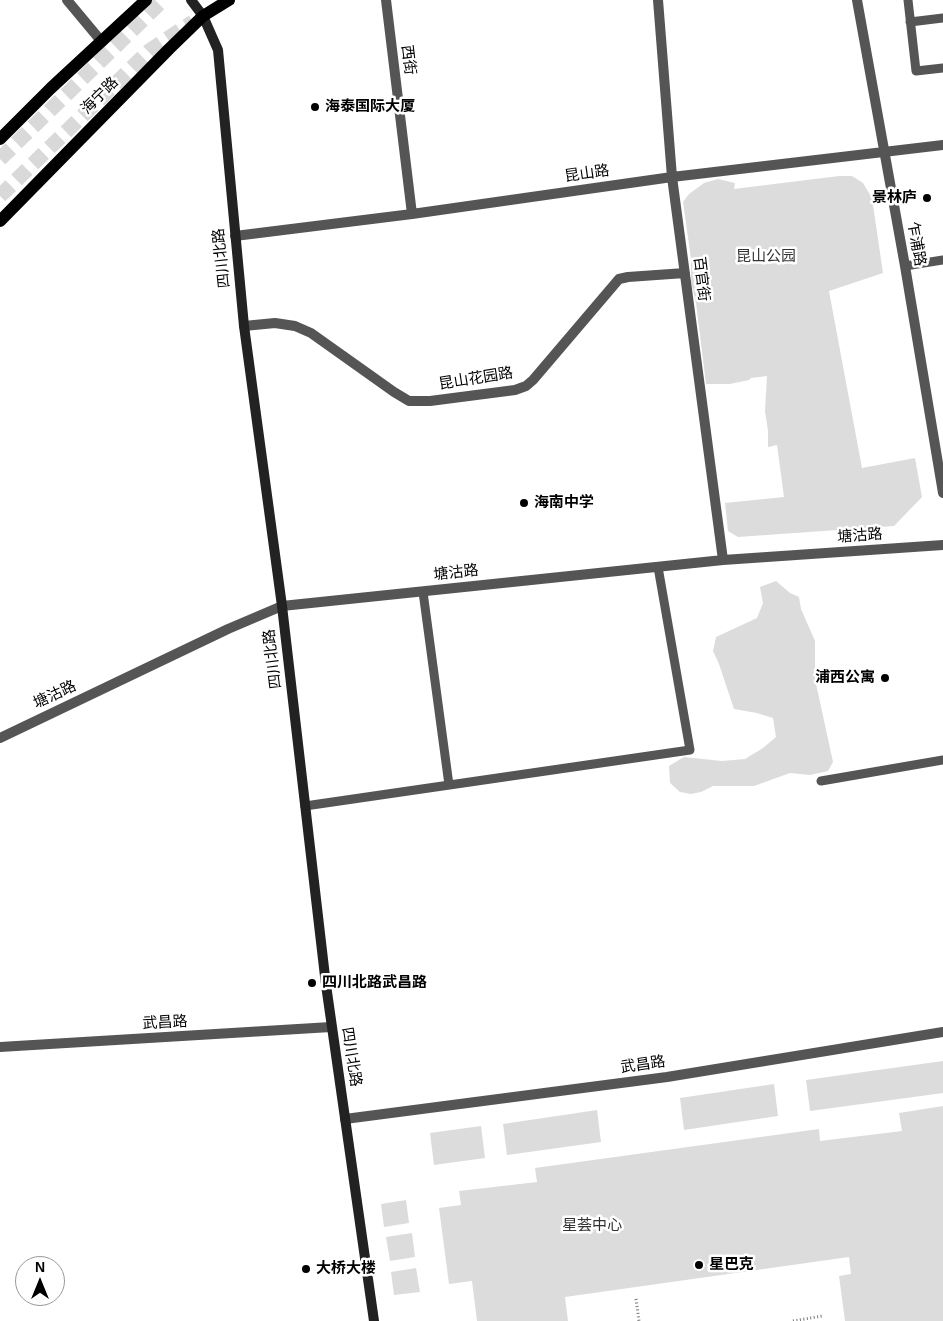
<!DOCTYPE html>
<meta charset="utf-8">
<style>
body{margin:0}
#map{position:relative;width:943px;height:1321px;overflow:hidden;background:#fff;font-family:Helvetica,sans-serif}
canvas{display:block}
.north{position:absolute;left:15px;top:1256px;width:50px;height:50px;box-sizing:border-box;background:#fff;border:1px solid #999;border-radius:50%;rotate:0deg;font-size:14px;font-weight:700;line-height:20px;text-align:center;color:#000}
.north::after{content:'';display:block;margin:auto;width:18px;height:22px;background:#000;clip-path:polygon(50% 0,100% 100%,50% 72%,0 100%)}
</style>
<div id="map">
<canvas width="943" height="1321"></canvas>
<div class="north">N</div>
</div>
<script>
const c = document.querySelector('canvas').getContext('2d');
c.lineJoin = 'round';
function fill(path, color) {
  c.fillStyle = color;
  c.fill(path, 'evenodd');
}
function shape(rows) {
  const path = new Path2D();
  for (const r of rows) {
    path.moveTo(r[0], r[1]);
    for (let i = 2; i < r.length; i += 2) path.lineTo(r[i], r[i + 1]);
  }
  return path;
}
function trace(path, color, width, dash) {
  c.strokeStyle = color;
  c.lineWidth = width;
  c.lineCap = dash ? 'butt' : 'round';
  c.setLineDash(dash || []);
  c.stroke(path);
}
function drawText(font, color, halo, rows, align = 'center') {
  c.font = font + ' Helvetica,"Noto Sans SC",sans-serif';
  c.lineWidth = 5;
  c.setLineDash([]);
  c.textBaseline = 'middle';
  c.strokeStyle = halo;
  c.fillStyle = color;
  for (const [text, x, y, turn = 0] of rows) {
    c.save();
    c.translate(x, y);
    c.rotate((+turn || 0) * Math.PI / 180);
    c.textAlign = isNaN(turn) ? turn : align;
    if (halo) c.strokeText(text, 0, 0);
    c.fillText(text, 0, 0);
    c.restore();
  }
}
fill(shape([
 [839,176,852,176,863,183,872,198,883,273,829,291,862,468,915,458,922,497,894,526,738,537,728,531,725,503,784,497,777,445,768,447,768,431,765,411,767,376,751,378,749,380,730,384,706,384,696,303,691,282,691,259,683,202,689,194,704,183,718,179,735,183,734,189],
 [776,581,790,593,799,597,801,609,815,641,815,679,833,762,828,771,810,775,790,773,754,786,713,786,701,792,691,794,680,792,670,783,669,766,684,757,722,761,745,759,763,748,776,737,773,718,757,713,734,709,719,664,713,651,716,637,757,618,763,603,760,587],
 [943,1061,943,1093,810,1111,806,1080],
 [774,1084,778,1116,684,1130,680,1098],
 [943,1106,943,1321,845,1321,839,1276,851,1274,849,1257,565,1297,568,1321,477,1321,472,1281,449,1284,439,1208,461,1205,459,1191,537,1182,535,1168,819,1129,820,1141,902,1131,899,1113],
 [597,1110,601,1142,507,1155,503,1124],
 [481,1126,485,1158,434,1165,430,1133],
 [406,1200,409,1223,384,1227,381,1204],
 [412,1233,415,1257,390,1261,386,1237],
 [416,1268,420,1292,394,1295,391,1272]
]), '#dcdcdc');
trace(shape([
 [0,159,163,0],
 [0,196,149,51,193,22]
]), '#d9d9d9', 15, [15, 8]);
trace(shape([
 [636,1299,639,1321],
 [793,1321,822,1316]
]), '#777', 3, [1, 2.5]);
trace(shape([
 [908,0,916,71,943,68],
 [910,22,943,18],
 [905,266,943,260],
 [423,592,449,785],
 [821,781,943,760],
 [305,806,690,750,658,567]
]), '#555', 9);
trace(shape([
 [67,0,102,42],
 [386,0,412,214],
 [658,0,672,177,723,560],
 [857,0,905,266,943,493],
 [235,236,412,214,672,177,943,145],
 [244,326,275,323,295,326,311,333,394,392,409,401,430,401,515,390,526,386,533,380,619,279,628,277,685,273],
 [0,738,228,629,282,606,723,560,943,545],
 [0,1047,331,1027],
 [345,1119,667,1077,943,1032]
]), '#555', 10);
trace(shape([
 [191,0,203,16,218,50,244,326,282,606,326,985,374,1321]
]), '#222', 10);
trace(shape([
 [0,139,51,88,146,0],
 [0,221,169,49,203,16,229,0]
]), '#000', 12);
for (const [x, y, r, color] of [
 [315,107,5,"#000"],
 [927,198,5,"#000"],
 [524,503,5,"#000"],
 [885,678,5,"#000"],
 [312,983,5,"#000"],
 [699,1265,5,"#000"],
 [306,1269,5,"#000"]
]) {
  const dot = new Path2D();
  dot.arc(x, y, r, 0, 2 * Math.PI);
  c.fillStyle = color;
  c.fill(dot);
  trace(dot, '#fff', 2);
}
drawText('15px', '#000', '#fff', [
 ["西街",408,60,83],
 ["海宁路",100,96,-45],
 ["昆山路",587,174,-8],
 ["乍浦路",916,244,80],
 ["四川北路",222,258,-96],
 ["百官街",701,279,83],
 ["昆山花园路",476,379,-9],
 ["塘沽路",860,536,-4],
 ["塘沽路",456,573,-6],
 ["四川北路",273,659,-97],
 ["塘沽路",55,695,-25],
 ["武昌路",165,1023,-3],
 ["四川北路",351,1057,81],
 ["武昌路",643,1065,-8]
]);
drawText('bold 15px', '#000', '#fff', [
 ["海泰国际大厦",325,107],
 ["景林庐",917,198,"right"],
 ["海南中学",534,503],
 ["浦西公寓",875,678,"right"],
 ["四川北路武昌路",322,983],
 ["星巴克",709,1265],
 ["大桥大楼",316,1269]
], 'left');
drawText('15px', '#333', '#fff', [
 ["昆山公园",766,257],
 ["星荟中心",592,1226]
]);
</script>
